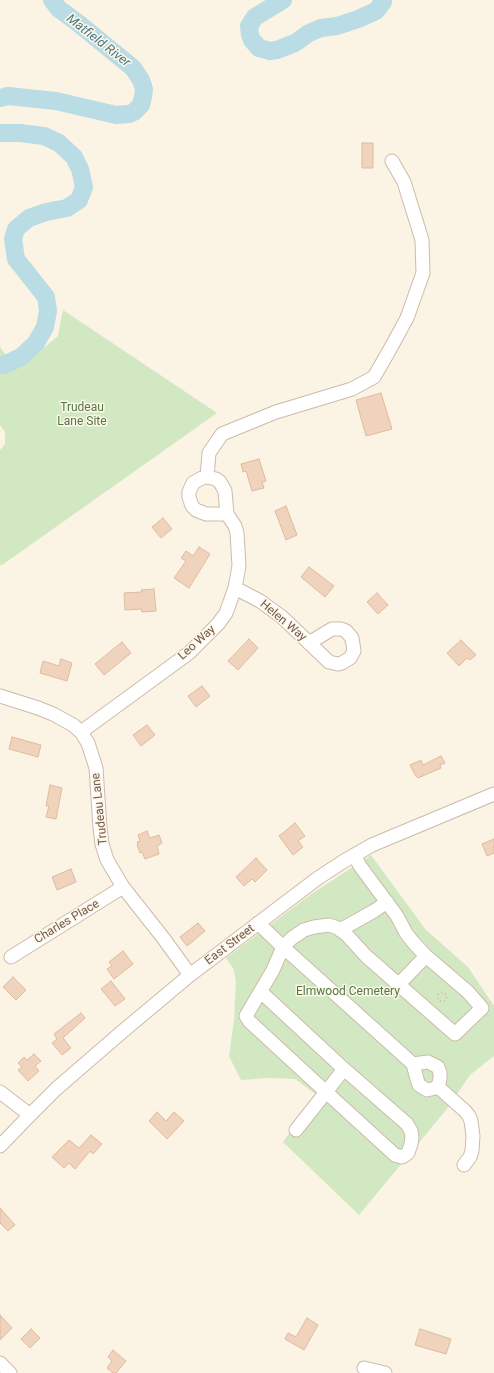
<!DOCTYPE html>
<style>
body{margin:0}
canvas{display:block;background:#fbf3e4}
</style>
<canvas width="494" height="1373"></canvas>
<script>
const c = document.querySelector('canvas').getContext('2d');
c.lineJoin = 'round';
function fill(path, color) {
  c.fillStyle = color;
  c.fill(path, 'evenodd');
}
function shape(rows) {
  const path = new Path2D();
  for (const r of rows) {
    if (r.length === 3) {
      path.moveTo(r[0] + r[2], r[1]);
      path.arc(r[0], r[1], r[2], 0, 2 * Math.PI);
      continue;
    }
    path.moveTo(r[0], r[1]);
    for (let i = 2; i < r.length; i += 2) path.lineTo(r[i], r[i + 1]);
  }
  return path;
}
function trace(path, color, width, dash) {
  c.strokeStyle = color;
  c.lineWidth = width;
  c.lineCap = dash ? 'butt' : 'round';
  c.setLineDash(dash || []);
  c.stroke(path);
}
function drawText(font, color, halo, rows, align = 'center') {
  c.font = font + ' Roboto,sans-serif';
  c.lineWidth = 3;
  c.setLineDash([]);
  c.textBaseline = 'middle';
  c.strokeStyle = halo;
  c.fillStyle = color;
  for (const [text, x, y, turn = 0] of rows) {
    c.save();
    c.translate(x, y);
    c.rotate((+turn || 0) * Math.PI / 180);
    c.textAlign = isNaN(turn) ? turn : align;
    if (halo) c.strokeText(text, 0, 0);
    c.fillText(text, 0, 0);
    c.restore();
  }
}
fill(shape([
 [63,310,217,413,2,565,0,565,0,450,5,444,5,432,0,425,0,347,9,360,15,362,27,362,58,336],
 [371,855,426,930,468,967,494,1006,494,1056,470,1075,446,1110,359,1215,283,1142,317,1095,295,1079,269,1078,241,1080,229,1056,234,1020,236,981,233,968,226,958,310,895]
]), '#d1e8c3');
trace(shape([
 [283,0,255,17,249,26,250,35,252,40,259,48,270,51,277,50,295,43,309,33,321,28,337,26,358,19,376,11,383,2,383,0],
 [0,98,8,96,56,101,116,115,129,114,134,112,141,105,143,97,144,89,141,80,133,68,78,23,59,9,52,0],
 [0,133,20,133,44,136,59,143,74,157,80,169,84,187,79,200,67,208,46,212,29,218,16,229,13,239,16,259,46,297,48,311,45,327,36,343,21,357,4,365,0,365]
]), '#badce4', 18);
const building = shape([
 [362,143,373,143,373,168,362,168,362,143],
 [381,393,392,429,366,436,356,400,381,393],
 [259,459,266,481,262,482,264,488,252,491,246,471,243,472,241,464,259,459],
 [286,506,297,535,286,540,275,511,286,506],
 [163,518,172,529,161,538,152,527,163,518],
 [199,547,210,554,189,588,174,578,186,561,181,558,186,551,193,556,199,547],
 [309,567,334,586,325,597,301,577,309,567],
 [154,589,156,611,142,612,141,609,125,610,124,593,142,592,141,590,154,589],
 [377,593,388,605,378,614,367,602,377,593],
 [249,639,258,648,238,670,228,661,249,639],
 [461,640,476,655,470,660,467,658,459,666,447,653,461,640],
 [122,642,131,653,104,675,95,664,122,642],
 [61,659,72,663,67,681,40,673,43,661,59,666,61,659],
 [202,686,210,696,196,707,188,696,202,686],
 [147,725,155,735,141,746,133,735,147,725],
 [12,737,41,745,38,757,9,749,12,737],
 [441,756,445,763,440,765,441,768,418,778,415,775,410,765,421,760,423,765,441,756],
 [50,785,62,788,56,819,46,817,49,806,46,806,50,785],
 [295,823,305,836,298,841,303,847,293,855,279,836,295,823],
 [147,831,150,838,159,835,162,843,157,846,159,854,145,859,142,852,140,853,137,845,138,844,137,842,140,841,138,835,147,831],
 [494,839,494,853,487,856,482,844,494,839],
 [256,858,267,870,255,882,252,879,244,886,236,877,256,858],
 [71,869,76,882,57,890,52,877,71,869],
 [198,923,205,931,187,946,180,937,198,923],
 [123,951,133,964,114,979,107,969,112,966,109,962,123,951],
 [13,977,26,990,16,1000,3,987,13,977],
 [111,981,125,999,115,1006,101,989,111,981],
 [81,1013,85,1018,63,1038,71,1048,62,1055,52,1043,57,1039,54,1034,81,1013],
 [34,1054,41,1061,35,1066,39,1071,28,1081,18,1070,22,1067,18,1063,24,1057,27,1060,34,1054],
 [157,1112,166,1121,174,1112,184,1121,167,1139,149,1121,157,1112],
 [91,1135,102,1144,93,1154,90,1151,75,1169,69,1163,64,1168,52,1157,69,1140,79,1148,91,1135],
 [0,1208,15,1225,8,1231,0,1223,0,1208],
 [0,1315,12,1328,0,1340,0,1315],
 [307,1318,318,1325,304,1350,285,1339,288,1333,296,1337,307,1318],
 [31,1329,40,1338,30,1348,21,1339,31,1329],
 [420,1329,451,1339,446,1354,415,1345,420,1329],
 [113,1350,126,1361,116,1373,113,1373,107,1368,112,1361,108,1357,113,1350]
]);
fill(building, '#efd3bd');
trace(building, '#e1ba9e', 1);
const minor = shape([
 [207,477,209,453,222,434,276,412,352,389,374,377,389,351,407,318,423,273,422,240,404,182,392,161],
 [235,588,260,601,282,617,329,662,338,664,342,663,350,658,354,651,352,638,346,631,341,629,332,629,309,643],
 [0,696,38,708,53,714,73,725,81,732,88,743,96,768,100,828,102,844,107,860,123,887,164,939,190,975],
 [81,732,189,653,218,624,226,613,235,588,239,566,237,533,235,526,227,514,225,491,220,482,216,479,207,477,202,478,193,483,189,492,189,497,192,506,196,510,206,514,227,514],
 [258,923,283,947,292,938,304,930,314,927,329,925,338,928,346,934,366,956,455,1034,482,1008,468,992,426,956,413,942,406,933,397,916,360,866,354,855],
 [340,930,374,911,387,902],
 [11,957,123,887],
 [399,984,426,956],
 [261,992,344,1069,407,1124,411,1131,412,1137,411,1144,408,1153,402,1157,395,1155,326,1092,344,1069],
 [437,1086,465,1111,469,1116,471,1121,473,1136,472,1151,470,1157,464,1165],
 [0,1092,30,1115],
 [296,1130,326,1092,249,1021,246,1016,273,970,283,947,413,1064,417,1079,419,1085,427,1090,436,1088,439,1084,440,1078,440,1073,438,1067,428,1062,413,1064],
 [0,1146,30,1115,56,1089,123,1031,190,975,318,878,344,861,372,845,494,794],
 [0,1363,10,1373],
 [364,1368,385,1373]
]);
trace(minor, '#ccbbab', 15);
trace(shape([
 [442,997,4.5]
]), '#d4b6a0', 2, [1, 3]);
trace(minor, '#fff', 13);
drawText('12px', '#527843', '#fef7ea', [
 ["Trudeau",82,408],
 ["Lane Site",82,422],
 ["Elmwood Cemetery",348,992]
]);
drawText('12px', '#735a4b', '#fef7ea', [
 ["Helen Way",283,621,40],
 ["Leo Way",197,643,-42],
 ["Trudeau Lane",100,809,-96],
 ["Charles Place",67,922,-31],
 ["East Street",230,945,-37]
]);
drawText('italic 13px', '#467985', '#fef7ea', [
 ["Matfield River",98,41,38]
]);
</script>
